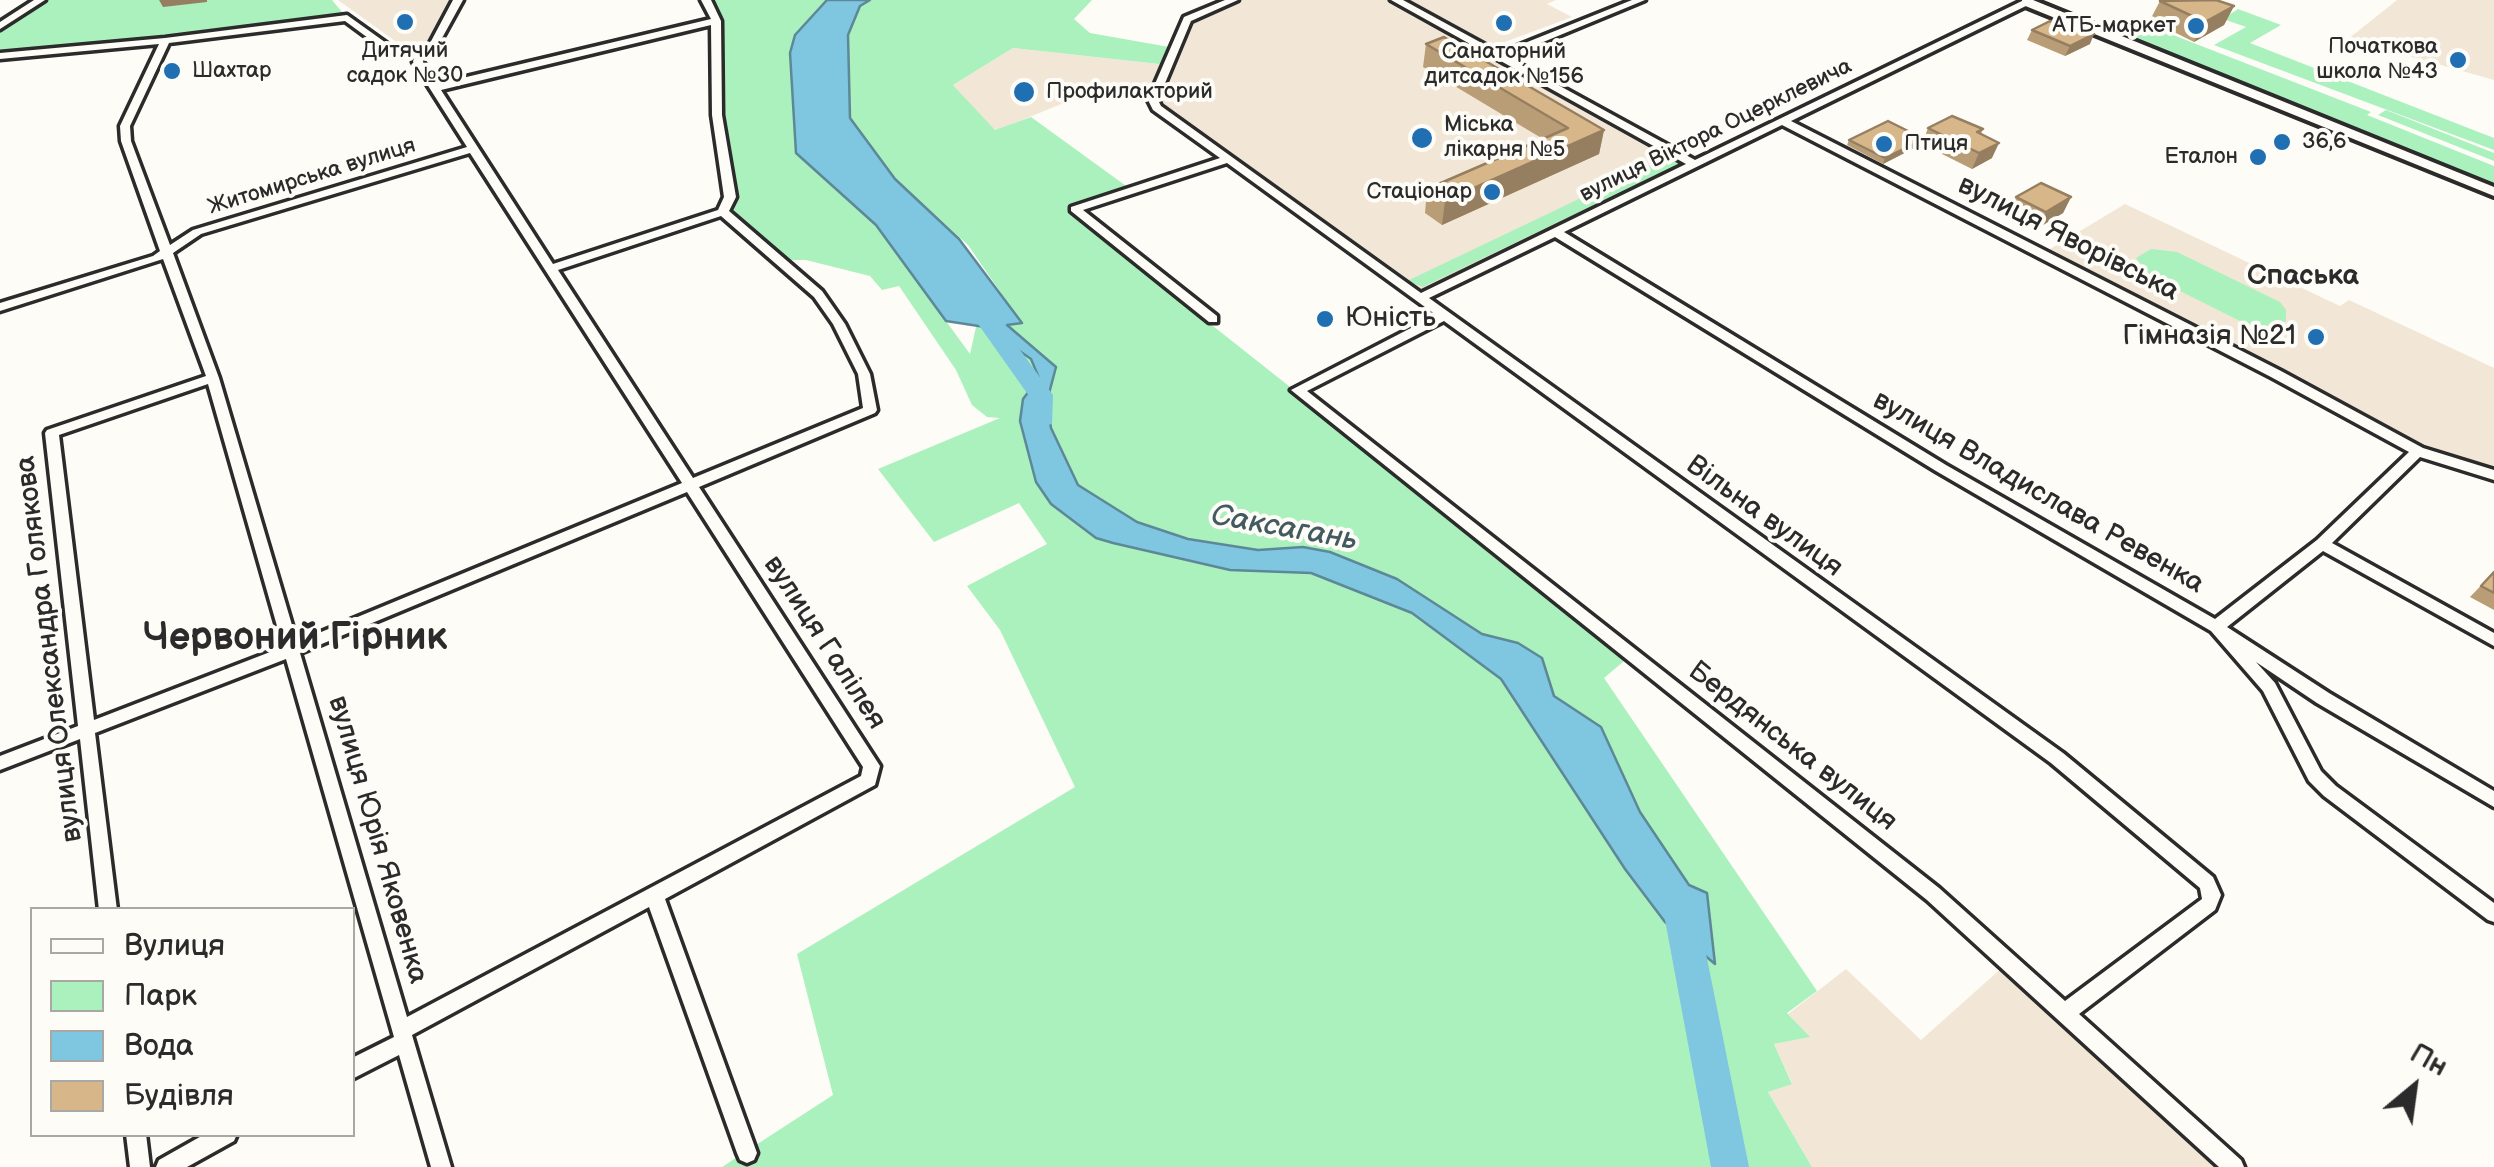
<!DOCTYPE html>
<meta charset="utf-8">
<style>
body{margin:0}
#map{position:relative;width:2494px;height:1167px;overflow:hidden;background:#fdfcf7;font-family:"Balsamiq Sans",sans-serif}
canvas{display:block}
.legend{position:absolute;left:30px;top:907px;width:325px;height:230px;box-sizing:border-box;background:#fdfcf7;border:2px solid #a9a8a5;margin:0;padding:12px 18px;list-style:none;font-size:30px;color:#2b2b2b}
.legend li{display:flex;align-items:center;gap:20px;height:50px}
.legend b{width:50px;border:2px solid #a9a8a5}
.north{position:absolute;left:2364px;top:1037px;width:100px;height:100px;-webkit-text-stroke:8px #fdfcf7;paint-order:stroke;rotate:29deg;font-size:28px;font-weight:700;line-height:40px;text-align:center;color:#2b2b2b}
.north::after{content:'';display:block;margin:auto;width:35px;height:45px;background:#2b2b2b;clip-path:polygon(50% 0,100% 100%,50% 72%,0 100%)}
</style>
<div id="map">
<canvas width="2494" height="1167"></canvas>
<ul class="legend">
<li><b style="height:12px;background:#fdfcf7"></b>Вулиця</li>
<li><b style="height:28px;background:#abf1bd"></b>Парк</li>
<li><b style="height:28px;background:#7fc6e0"></b>Вода</li>
<li><b style="height:28px;background:#d7b68a"></b>Будівля</li>
</ul>
<div class="north">Пн</div>
</div>
<script>
const c = document.querySelector('canvas').getContext('2d');
c.lineJoin = 'round';
function fill(path, color) {
  c.fillStyle = color;
  c.fill(path, 'evenodd');
}
function shape(rows) {
  const path = new Path2D();
  for (const r of rows) {
    path.moveTo(r[0], r[1]);
    for (let i = 2; i < r.length; i += 2) path.lineTo(r[i], r[i + 1]);
  }
  return path;
}
function trace(path, color, width, dash) {
  c.strokeStyle = color;
  c.lineWidth = width;
  c.lineCap = dash ? 'butt' : 'round';
  c.setLineDash(dash || []);
  c.stroke(path);
}
function drawText(font, color, halo, rows, align = 'center') {
  c.font = font + ' "Balsamiq Sans",sans-serif';
  c.lineWidth = 8;
  c.setLineDash([]);
  c.textBaseline = 'middle';
  c.strokeStyle = halo;
  c.fillStyle = color;
  for (const [text, x, y, turn = 0] of rows) {
    c.save();
    c.translate(x, y);
    c.rotate((+turn || 0) * Math.PI / 180);
    c.textAlign = isNaN(turn) ? turn : align;
    if (halo) c.strokeText(text, 0, 0);
    c.fillText(text, 0, 0);
    c.restore();
  }
}
fill(shape([
 [338,0,454,0,428,44,405,48],
 [1233,0,1396,0,1694,164,1420,298,1157,108,1157,89,1108,85,995,131,953,85,1013,48,1168,65,1187,19],
 [1410,0,1556,0,1547,4,1572,17,1494,46],
 [2397,0,2494,0,2494,80,2348,39],
 [2125,204,2340,306,2349,300,2494,368,2494,475,2418,451,2042,254],
 [2004,966,2228,1167,1812,1167,1768,1092,1792,1083,1774,1044,1809,1037,1788,1014,1846,969,1921,1040]
]), '#f2e7d6');
fill(shape([
 [40,0,332,0,347,18,0,56,0,26],
 [706,0,827,0,795,35,790,53,796,153,876,225,970,354,976,327,1021,322,968,245,895,179,850,118,848,35,860,6,870,0,1092,0,1074,19,1090,33,1175,48,1168,65,1013,48,953,85,995,130,1031,117,1133,191,1069,212,1630,656,1604,678,1817,991,1787,1013,1810,1037,1774,1044,1792,1084,1768,1092,1812,1167,722,1167,833,1095,797,954,1075,787,1000,630,967,586,1047,544,1019,503,934,542,878,469,1000,418,987,417,972,405,956,370,899,286,882,290,870,276,806,260,779,260,723,212,728,204,719,135,717,37],
 [2238,9,2281,25,2250,43,2494,138,2494,150,2214,45,2246,27,2223,19],
 [2137,21,2371,112,2367,115,2494,166,2494,186,2099,27],
 [2386,110,2494,153,2494,161,2378,115],
 [1671,155,1679,164,1423,287,1407,281],
 [2151,249,2177,252,2280,302,2286,310,2286,321,2275,327,2244,323,2150,276,2136,258]
]), '#abf1bd');
const water = shape([
 [827,0,870,0,860,6,848,35,850,118,895,179,959,239,1022,323,1007,325,1056,367,1047,401,1051,428,1078,485,1137,522,1188,539,1258,550,1303,547,1330,552,1397,579,1482,634,1518,643,1542,658,1554,696,1601,727,1640,812,1689,885,1707,893,1715,964,1665,922,1625,869,1501,679,1412,613,1311,573,1230,570,1113,543,1096,538,1051,504,1036,482,1020,421,1023,399,1039,378,1031,359,985,327,946,321,876,225,796,153,790,53,795,35,827,0]
]);
fill(water, '#7fc6e0');
trace(water, '#5d8898', 2.5);
fill(shape([
 [977,300,985,302,1053,395,1052,424,1043,426,1031,418,1029,396,966,307,977,300],
 [1679,889,1691,893,1696,904,1749,1167,1711,1167,1662,904,1667,893,1679,889]
]), '#7fc6e0');
const minor = shape([
 [34,0,45,0,0,29,0,22,34,0],
 [453,0,463,0,436,49,424,56,423,62,437,84,711,19,701,0,711,0,721,21,722,115,736,197,729,211,822,291,845,324,870,374,877,410,875,413,699,487,880,766,875,785,665,899,757,1153,754,1160,747,1163,740,1160,737,1153,649,907,412,1035,451,1167,431,1167,399,1055,352,1079,352,1058,394,1037,286,659,95,733,117,910,99,910,80,739,0,770,0,756,78,726,45,433,47,430,206,376,163,259,0,311,0,303,153,256,160,251,121,141,120,126,159,44,0,59,0,53,165,38,347,15,389,45,418,52,429,45,453,0],
 [345,21,383,49,414,57,413,62,467,147,193,230,170,245,131,141,130,126,169,43,345,21],
 [711,25,712,115,724,197,718,210,553,264,441,90,711,25],
 [470,153,682,483,297,642,219,378,173,253,201,234,470,153],
 [721,216,814,297,833,324,858,374,863,408,693,478,558,270,721,216],
 [208,384,283,647,94,720,59,435,208,384],
 [687,492,863,767,861,776,407,1017,300,653,687,492],
 [1225,0,1238,0,1191,21,1158,100,1161,106,1421,293,1686,164,1391,0,1403,0,1500,53,1632,0,1645,0,1507,57,1695,160,2024,0,2030,0,2030,4,1791,121,2281,371,2423,448,2494,470,2494,480,2420,457,2332,543,2494,633,2494,646,2323,551,2227,627,2329,693,2494,791,2494,807,2317,703,2256,662,2275,683,2321,771,2336,786,2494,903,2494,922,2488,920,2324,796,2309,781,2263,691,2211,631,1936,471,1555,237,1429,298,2063,753,2213,877,2221,895,2215,910,2079,1014,2241,1160,2244,1167,2219,1167,1927,900,1291,390,1436,315,1227,163,1083,210,1217,316,1217,322,1209,322,1071,211,1071,207,1220,158,1153,110,1148,100,1184,17,1225,0],
 [1782,125,2271,377,2409,452,2317,540,2215,619,1946,465,1564,232,1782,125],
 [1444,321,2051,763,2200,888,2202,899,2065,1001,1939,888,1307,391,1444,321],
 [126,1134,146,1134,150,1167,130,1167,126,1134],
 [205,1134,237,1134,234,1141,187,1167,156,1167,159,1160,205,1134]
]);
const tertiary = shape([
 [2022,0,2033,0,2494,187,2494,196,2023,5,2022,0]
]);
trace(minor, '#2b2b2b', 7);
trace(tertiary, '#2b2b2b', 8);
fill(minor, '#fdfcf7');
fill(tertiary, '#fdfcf7');
fill(shape([
 [2160,1,2234,6,2224,25,2194,42,2150,20],
 [2032,30,2090,44,2065,56,2027,40],
 [1426,44,1604,130,1599,154,1442,225,1425,213,1427,189,1543,139,1423,67],
 [1928,128,1983,129,1981,134,1992,158,1972,169,1922,144,1883,164,1847,145,1849,140,1924,139],
 [2016,197,2071,197,2063,213,2038,228,2009,213],
 [2494,572,2494,610,2470,597]
]), '#b99d77');
fill(shape([
 [159,0,207,0,207,2,163,7],
 [2234,6,2224,25,2194,42,2205,22],
 [2094,34,2090,44,2065,56,2070,46],
 [1604,130,1599,154,1442,225,1445,201],
 [1924,139,1922,144,1883,164,1885,158],
 [1999,143,1992,158,1972,169,1979,153],
 [2071,197,2063,213,2038,228,2046,212]
]), '#967f61');
const building = shape([
 [2216,0,2234,6,2205,22,2160,1,2216,0],
 [2050,21,2061,26,2067,23,2094,34,2070,46,2032,30,2050,21],
 [1444,37,1604,130,1445,201,1427,189,1568,128,1426,44,1444,37],
 [1952,116,1983,129,1977,132,1999,143,1979,153,1928,128,1952,116],
 [1888,121,1924,139,1885,158,1849,140,1888,121],
 [2041,183,2071,197,2046,212,2016,197,2041,183],
 [2494,572,2494,593,2481,586,2494,572]
]);
fill(building, '#d7b68a');
trace(building, '#967f61', 2.5);
for (const [x, y, r, color] of [
 [405,22,10,"#1f6fb2"],
 [1504,23,10,"#1f6fb2"],
 [2196,26,10,"#1f6fb2"],
 [2458,60,10,"#1f6fb2"],
 [172,71,10,"#1f6fb2"],
 [1024,92,12,"#1f6fb2"],
 [1422,138,12,"#1f6fb2"],
 [2282,142,10,"#1f6fb2"],
 [1884,144,10,"#1f6fb2"],
 [2258,157,10,"#1f6fb2"],
 [1492,192,10,"#1f6fb2"],
 [1325,319,10,"#1f6fb2"],
 [2316,337,10,"#1f6fb2"]
]) {
  const dot = new Path2D();
  dot.arc(x, y, r, 0, 2 * Math.PI);
  c.fillStyle = color;
  c.fill(dot);
  trace(dot, '#fdfcf7', 4);
}
drawText('22px', '#2b2b2b', '#fdfcf7', [
 ["АТБ-маркет",2176,26,"right"],
 ["Початкова",2438,47,"right"],
 ["школа №43",2438,72,"right"],
 ["Дитячий",405,51,"center"],
 ["садок №30",405,76,"center"],
 ["Санаторний",1504,52,"center"],
 ["дитсадок №156",1504,77,"center"],
 ["Шахтар",192,71],
 ["Профилакторий",1046,92],
 ["Міська",1444,125],
 ["лікарня №5",1444,150],
 ["36,6",2302,142],
 ["Птиця",1904,144],
 ["Еталон",2238,157,"right"],
 ["Стаціонар",1472,192,"right"]
], 'left');
drawText('22px', '#2b2b2b', '#fdfcf7', [
 ["вулиця Віктора Оцерклевича",1716,131,-26],
 ["Житомирська вулиця",312,177,-17]
]);
drawText('28px', '#2b2b2b', '#fdfcf7', [
 ["вулиця Яворівська",2068,239,27],
 ["вулиця Владислава Ревенка",2038,493,30],
 ["Вільна вулиця",1764,517,36],
 ["вулиця Галілея",824,643,57],
 ["вулиця Олександра Голякова",50,649,-97],
 ["Бердянська вулиця",1792,747,38],
 ["вулиця Юрія Яковенка",377,840,74]
]);
drawText('bold 28px', '#2b2b2b', '#fdfcf7', [
 ["Спаська",2303,277]
]);
drawText('28px', '#2b2b2b', '#fdfcf7', [
 ["Юність",1345,319],
 ["Гімназія №21",2296,337,"right"]
], 'left');
drawText('italic 30px', '#445a61', '#fdfcf7', [
 ["Саксагань",1284,529,10]
]);
drawText('bold 38px', '#2b2b2b', '#fdfcf7', [
 ["Червоний Гірник",295,639]
]);
</script>
